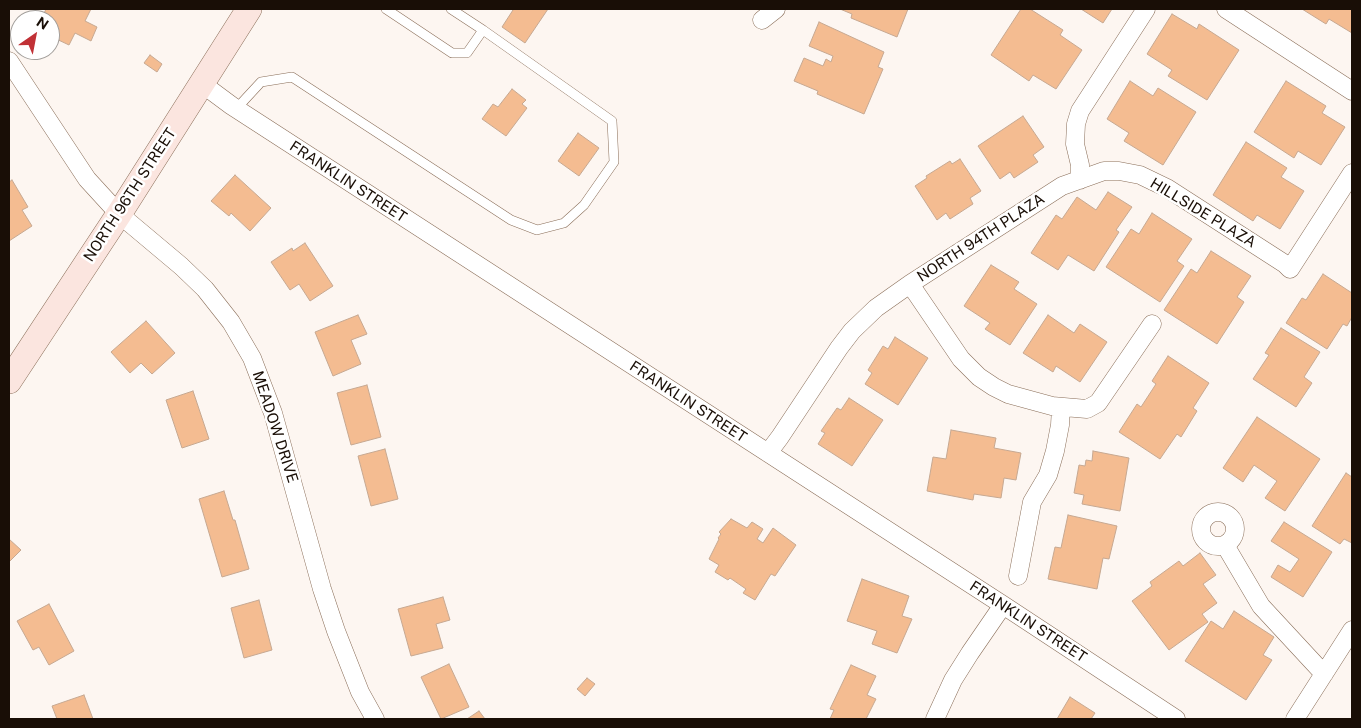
<!DOCTYPE html>
<style>
body{margin:0}
#map{position:relative;width:1361px;height:728px;overflow:hidden;background:#fdf6f1;font-family:"Public Sans",sans-serif}
canvas{display:block}
.frame{position:absolute;inset:0;border:10px solid #190e06;pointer-events:none}
.north{position:absolute;left:10px;top:10px;width:50px;height:50px;box-sizing:border-box;background:#fff;border:1px solid #a39f9b;border-radius:50%;rotate:33deg;font-size:14px;font-weight:700;line-height:20px;text-align:center;color:#190e06}
.north::after{content:'';display:block;margin:auto;width:18px;height:22px;background:#c13136;clip-path:polygon(50% 0,100% 100%,50% 72%,0 100%)}
</style>
<div id="map">
<canvas width="1361" height="728"></canvas>
<div class="frame"></div>
<div class="north">N</div>
</div>
<script>
const c = document.querySelector('canvas').getContext('2d');
c.lineJoin = 'round';
function fill(path, color) {
  c.fillStyle = color;
  c.fill(path, 'evenodd');
}
function shape(rows) {
  const path = new Path2D();
  for (const r of rows) {
    if (r.length === 3) {
      path.moveTo(r[0] + r[2], r[1]);
      path.arc(r[0], r[1], r[2], 0, 2 * Math.PI);
      continue;
    }
    path.moveTo(r[0], r[1]);
    for (let i = 2; i < r.length; i += 2) path.lineTo(r[i], r[i + 1]);
  }
  return path;
}
function trace(path, color, width, dash) {
  c.strokeStyle = color;
  c.lineWidth = width;
  c.lineCap = dash ? 'butt' : 'round';
  c.setLineDash(dash || []);
  c.stroke(path);
}
function drawText(font, color, halo, rows, align = 'center') {
  c.font = font + ' "Public Sans",sans-serif';
  c.lineWidth = 5;
  c.setLineDash([]);
  c.textBaseline = 'middle';
  c.strokeStyle = halo;
  c.fillStyle = color;
  for (const [text, x, y, turn = 0] of rows) {
    c.save();
    c.translate(x, y);
    c.rotate((+turn || 0) * Math.PI / 180);
    c.textAlign = isNaN(turn) ? turn : align;
    if (halo) c.strokeText(text, 0, 0);
    c.fillText(text, 0, 0);
    c.restore();
  }
}
const building = shape([
 [46,9,91,9,85,21,97,27,91,41,75,33,69,45,50,36,50,20,41,20,46,9],
 [510,9,548,9,525,43,502,27,513,10,510,9],
 [840,9,908,9,897,37,851,18,852,14,840,9],
 [1021,9,1030,9,1063,30,1060,35,1082,50,1056,89,1033,75,1029,81,991,55,1021,9],
 [1081,9,1112,9,1103,23,1081,9],
 [1302,9,1352,9,1352,33,1329,19,1326,24,1302,9],
 [1172,14,1197,29,1199,24,1239,50,1207,100,1168,76,1172,70,1147,54,1172,14],
 [819,22,884,52,878,67,883,69,864,114,817,94,818,91,794,81,804,58,823,66,826,59,831,62,833,56,809,46,819,22],
 [150,55,162,64,157,72,144,63,150,55],
 [1130,81,1153,96,1158,88,1196,112,1163,165,1124,141,1129,133,1107,119,1130,81],
 [1286,81,1326,106,1322,113,1345,127,1321,165,1298,151,1294,158,1254,132,1286,81],
 [512,89,526,100,522,104,527,108,506,136,482,119,493,104,498,107,512,89],
 [1023,116,1044,147,1033,155,1038,162,1014,178,1010,172,1000,179,978,146,1023,116],
 [578,133,599,148,579,176,558,161,578,133],
 [1246,142,1287,168,1281,177,1304,191,1280,229,1257,215,1253,221,1213,195,1246,142],
 [960,159,981,191,970,198,973,204,950,219,946,213,937,220,915,186,927,178,926,176,950,161,952,164,960,159],
 [235,175,271,208,250,231,231,213,229,216,211,201,235,175],
 [12,180,28,207,22,210,32,226,9,241,9,182,12,180],
 [1108,192,1132,207,1116,230,1119,232,1094,271,1068,255,1058,270,1031,253,1056,215,1062,219,1077,197,1096,210,1108,192],
 [1152,213,1192,239,1177,261,1184,266,1160,302,1106,267,1131,229,1139,234,1152,213],
 [305,243,333,286,310,301,299,284,290,290,271,262,292,248,293,251,305,243],
 [1211,251,1251,276,1237,297,1244,302,1217,344,1164,310,1191,269,1197,273,1211,251],
 [991,265,1019,282,1014,289,1037,304,1010,345,985,329,990,323,964,306,991,265],
 [1323,274,1352,293,1352,317,1347,326,1343,324,1327,349,1286,323,1302,298,1306,300,1323,274],
 [358,315,367,334,351,340,361,364,333,376,315,332,358,315],
 [1048,315,1074,333,1080,324,1107,342,1080,382,1056,366,1053,372,1023,353,1048,315],
 [146,321,175,353,152,374,141,363,130,373,111,352,146,321],
 [1281,328,1320,352,1304,377,1312,383,1296,407,1253,379,1269,355,1265,353,1281,328],
 [895,337,928,358,898,405,865,384,872,373,868,370,883,346,888,349,895,337],
 [1168,356,1209,383,1193,408,1197,411,1181,437,1177,434,1160,459,1119,432,1137,404,1141,407,1156,384,1152,381,1168,356],
 [367,385,381,437,351,445,337,393,367,385],
 [193,391,209,439,182,448,166,400,193,391],
 [849,398,883,420,852,466,818,444,825,433,821,431,837,408,841,410,849,398],
 [1257,417,1320,459,1285,511,1265,498,1277,481,1254,465,1243,482,1223,468,1257,417],
 [951,430,996,438,994,448,1021,453,1016,480,1004,478,1001,498,974,494,973,500,927,491,933,457,946,459,951,430],
 [385,449,398,499,371,506,358,456,385,449],
 [1093,451,1129,458,1120,511,1082,504,1084,495,1074,493,1079,465,1085,466,1086,460,1092,461,1093,451],
 [1346,473,1352,477,1352,543,1344,539,1340,544,1312,526,1346,473],
 [224,491,233,520,235,520,249,569,222,577,199,499,224,491],
 [1068,515,1117,526,1109,559,1103,558,1097,589,1048,579,1055,547,1061,548,1068,515],
 [731,519,747,528,752,522,763,529,757,539,763,543,773,528,796,545,775,576,771,574,755,600,743,593,746,589,730,578,728,580,715,572,719,565,709,559,719,539,718,538,721,534,719,532,731,519],
 [1284,522,1332,552,1303,597,1271,577,1278,565,1290,572,1299,559,1271,541,1284,522],
 [9,539,21,550,9,562,9,539],
 [1200,553,1216,575,1203,584,1217,603,1202,614,1208,622,1169,650,1132,601,1152,586,1150,582,1179,561,1183,566,1200,553],
 [862,579,909,596,902,616,912,619,897,653,872,644,877,631,847,621,862,579],
 [443,597,450,620,436,624,443,648,411,656,398,609,443,597],
 [259,600,272,650,244,658,231,608,259,600],
 [49,604,74,651,49,665,39,647,33,650,17,621,49,604],
 [1234,611,1274,637,1263,655,1272,660,1246,700,1185,661,1211,621,1223,629,1234,611],
 [449,664,469,707,441,719,421,677,449,664],
 [851,665,876,676,867,695,876,699,866,719,830,719,834,710,830,709,851,665],
 [587,678,595,684,585,696,577,689,587,678],
 [84,695,93,719,57,719,52,706,84,695],
 [1070,697,1095,713,1091,719,1057,719,1070,697],
 [479,711,485,719,467,719,479,711]
]);
fill(building, '#f4bc91');
trace(building, '#c6a891', 1);
const lane = shape([
 [386,9,452,53,467,53,483,30,451,9],
 [236,109,261,82,292,77,511,220,537,230,564,223,584,205,614,162,612,121,483,30]
]);
const street = shape([
 [1226,9,1352,91],
 [762,20,776,9],
 [9,61,87,179,119,214,181,266,205,289,231,322,252,358,273,413,322,589,336,631,360,692,375,719],
 [201,83,232,106,1003,605,1176,719],
 [1080,180,1080,165,1075,144,1076,124,1080,111,1146,9],
 [910,284,961,359,979,377,994,387,1008,394,1052,406,1087,409,1098,403,1152,324],
 [768,453,780,437,839,348,852,331,876,308,910,284,1062,186,1104,171,1119,171,1140,175,1167,188,1285,264,1290,269,1352,173],
 [1218,529,17],
 [1225,545,1261,606,1324,674],
 [1018,576,1032,502,1048,475,1055,451,1060,425,1061,407],
 [935,719,953,680,970,653,1003,605],
 [1295,719,1352,630]
]);
const secondary = shape([
 [9,381,119,214,249,9]
]);
trace(lane, '#8a6e59', 10);
trace(street, '#8a6e59', 19);
trace(secondary, '#8a6e59', 26);
trace(lane, '#fff', 9);
trace(street, '#fff', 18);
trace(secondary, '#fbe5df', 25);
drawText('15px', '#190e06', '#fff', [
 ["FRANKLIN STREET",348,182,33],
 ["NORTH 96TH STREET",130,195,-57],
 ["HILLSIDE PLAZA",1203,213,31],
 ["NORTH 94TH PLAZA",981,238,-33],
 ["FRANKLIN STREET",688,402,33],
 ["MEADOW DRIVE",275,427,72],
 ["FRANKLIN STREET",1028,622,33]
]);
</script>
